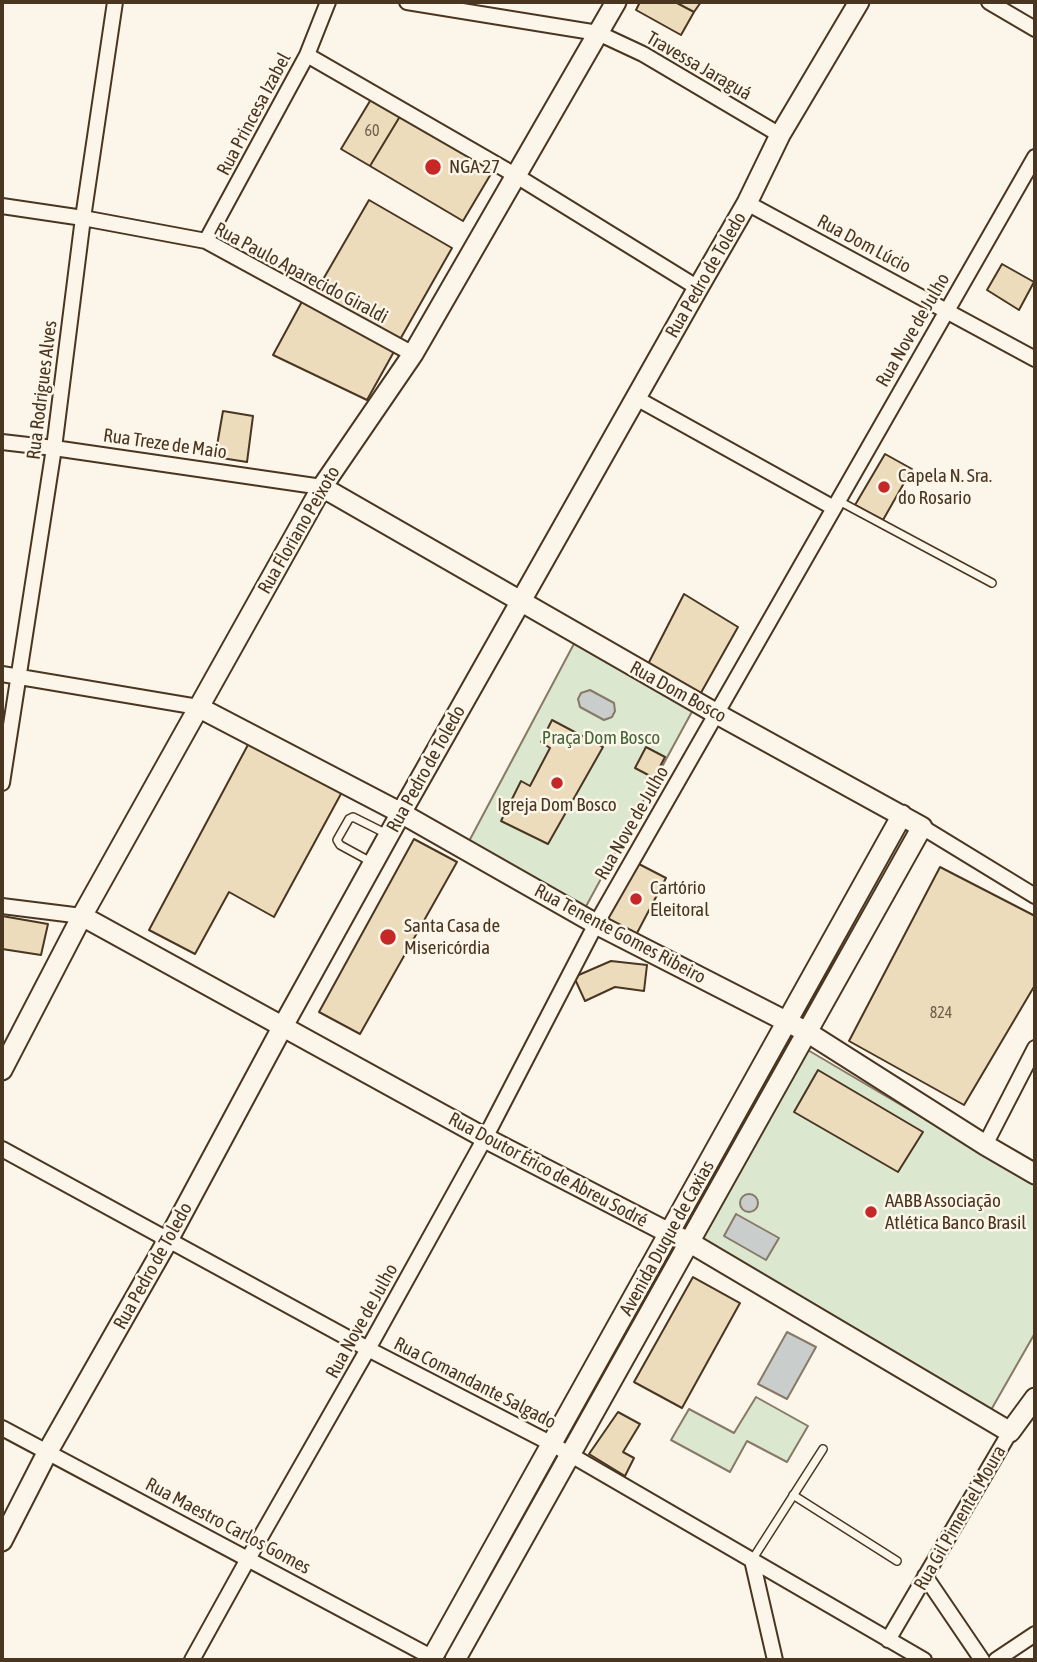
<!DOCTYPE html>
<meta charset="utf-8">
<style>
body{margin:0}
#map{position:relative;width:1037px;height:1662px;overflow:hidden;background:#fbf6e9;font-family:"Asap Condensed",sans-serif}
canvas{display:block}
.frame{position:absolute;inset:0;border:4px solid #4a3520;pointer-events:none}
</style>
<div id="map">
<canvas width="1037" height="1662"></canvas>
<div class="frame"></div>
</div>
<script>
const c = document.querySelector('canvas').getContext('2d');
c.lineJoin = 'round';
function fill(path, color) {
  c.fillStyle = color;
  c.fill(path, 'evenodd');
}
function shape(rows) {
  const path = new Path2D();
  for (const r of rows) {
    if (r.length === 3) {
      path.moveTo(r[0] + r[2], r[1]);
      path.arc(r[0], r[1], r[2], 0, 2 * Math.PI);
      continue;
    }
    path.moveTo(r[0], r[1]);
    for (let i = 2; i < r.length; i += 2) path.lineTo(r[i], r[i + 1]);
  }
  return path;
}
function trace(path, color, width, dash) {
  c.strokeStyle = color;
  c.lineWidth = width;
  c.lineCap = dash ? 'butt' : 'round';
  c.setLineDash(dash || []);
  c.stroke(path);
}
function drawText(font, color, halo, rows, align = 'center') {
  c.font = font + ' "Asap Condensed",sans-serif';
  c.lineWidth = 5;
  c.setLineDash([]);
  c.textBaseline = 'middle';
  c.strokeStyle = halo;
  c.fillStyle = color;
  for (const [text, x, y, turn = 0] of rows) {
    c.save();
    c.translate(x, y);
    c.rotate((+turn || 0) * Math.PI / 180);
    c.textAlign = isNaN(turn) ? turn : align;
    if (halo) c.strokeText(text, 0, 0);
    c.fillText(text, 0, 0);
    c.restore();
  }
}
const green = shape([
 [576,640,694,708,584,910,467,845,576,640],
 [801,1046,1035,1184,1035,1333,991,1410,692,1240,801,1046],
 [756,1397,808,1426,787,1462,747,1441,730,1472,671,1440,689,1409,734,1433,756,1397]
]);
fill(green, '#dce7d0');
trace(green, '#887966', 2);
const water = shape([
 [590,690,614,703,615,711,612,717,604,720,580,707,578,699,581,693,590,690],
 [749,1203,9],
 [736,1214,779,1238,766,1260,724,1236,736,1214],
 [787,1332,816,1347,787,1399,758,1384,787,1332]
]);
fill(water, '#c9cecd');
trace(water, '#887966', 2);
const building = shape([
 [640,2,675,2,694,12,681,35,636,10,640,2],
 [675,2,701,2,694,12,675,2],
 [373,96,402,113,370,166,341,149,373,96],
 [402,113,495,167,463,221,370,166,402,113],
 [369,200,452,248,398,343,314,295,369,200],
 [1002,264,1034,282,1019,310,987,290,1002,264],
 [305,296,396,348,367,400,273,355,305,296],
 [223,411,253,416,247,462,215,457,223,411],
 [885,454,912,469,883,520,855,505,885,454],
 [684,594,738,627,698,698,646,668,684,594],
 [552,720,603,747,548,844,501,821,521,781,530,786,550,748,541,742,552,720],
 [250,741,342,792,274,917,229,892,195,954,149,930,250,741],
 [646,747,665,757,654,778,635,768,646,747],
 [414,839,457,862,360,1034,319,1012,414,839],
 [637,863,666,878,636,935,607,920,637,863],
 [940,867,1035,916,1035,985,964,1105,849,1041,940,867],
 [2,916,48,924,41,955,2,949,2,916],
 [611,961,647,965,644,991,615,987,585,1001,574,977,611,961],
 [818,1070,923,1132,898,1172,794,1112,818,1070],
 [693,1277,740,1303,682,1408,634,1382,693,1277],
 [618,1412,640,1424,623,1452,634,1458,625,1476,589,1454,618,1412]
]);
fill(building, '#ecdcbc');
trace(building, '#4a3520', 2);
const service = shape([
 [839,501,992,583],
 [373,863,340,845,337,840,349,819,353,817,387,834],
 [793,1495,897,1561],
 [752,1560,823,1449]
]);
const minor = shape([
 [407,2,598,33,643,54,780,135],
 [989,2,1035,29],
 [307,55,515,175,698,288],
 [747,203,1035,359],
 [2,206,83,218,206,241,413,354],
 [206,241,307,55,328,2],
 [636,398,834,508],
 [2,442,54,448,322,487],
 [2,674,198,707],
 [2,783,54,448,83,218,115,2],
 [922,827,1035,896],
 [2,906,82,916],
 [985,1145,1035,1048],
 [2,1149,368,1349,552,1444,924,1660],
 [2,1428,433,1658,434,1660],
 [752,1560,775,1660],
 [925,1576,982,1660],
 [888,1640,1010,1432],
 [192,1660,248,1559,368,1349,485,1138,596,924,1035,157],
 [996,1660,1035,1634]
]);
const secondary = shape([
 [322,487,717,714,922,827,455,1660],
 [198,707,401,813,596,924,807,1032,985,1145,1035,1174],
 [82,916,485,1138,669,1233,689,1242,1010,1432,1035,1398],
 [2,1070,82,916,322,487,413,354,616,2],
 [2,1541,48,1451,168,1240,283,1026,401,813,698,288,747,203,780,135,859,2],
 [431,1660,902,815]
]);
trace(service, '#4a3520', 10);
trace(minor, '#4a3520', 18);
trace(secondary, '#4a3520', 23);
trace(service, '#fbf6e9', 7);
trace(minor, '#fbf6e9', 14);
trace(secondary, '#fbf6e9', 19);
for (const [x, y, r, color] of [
 [433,167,9,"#c62828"],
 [884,487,7,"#c62828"],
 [557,783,7,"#c62828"],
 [636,899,7,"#c62828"],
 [388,937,9,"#c62828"],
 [871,1212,7,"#c62828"]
]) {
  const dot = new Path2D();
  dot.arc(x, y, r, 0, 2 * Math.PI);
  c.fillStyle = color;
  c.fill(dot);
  trace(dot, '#fbf6e9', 2.5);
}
drawText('16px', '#725f47', null, [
 ["60",372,131],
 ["824",941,1013]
]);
drawText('19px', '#4a3520', '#fbf6e9', [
 ["Travessa Jaraguá",699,66,30],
 ["Rua Princesa Izabel",254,114,-62],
 ["Rua Dom Lúcio",864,244,28],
 ["Rua Paulo Aparecido Giraldi",301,273,28],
 ["Rua Pedro de Toledo",706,275,-60],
 ["Rua Nove de Julho",913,330,-60],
 ["Rua Rodrigues Alves",42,390,-83],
 ["Rua Treze de Maio",165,444,8],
 ["Rua Floriano Peixoto",299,530,-60],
 ["Rua Dom Bosco",678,692,29],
 ["Rua Pedro de Toledo",426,769,-61],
 ["Rua Nove de Julho",632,823,-60],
 ["Rua Tenente Gomes Ribeiro",620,934,28],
 ["Rua Doutor Érico de Abreu Sodré",548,1170,28],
 ["Avenida Duque de Caxias",667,1238,-61],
 ["Rua Pedro de Toledo",153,1266,-61],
 ["Rua Nove de Julho",362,1321,-61],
 ["Rua Comandante Salgado",475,1383,27],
 ["Rua Gil Pimentel Moura",960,1518,-60],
 ["Rua Maestro Carlos Gomes",228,1526,28]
]);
drawText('19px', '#4a3520', '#fbf6e9', [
 ["NGA 27",449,167],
 ["Capela N. Sra.",898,476],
 ["do Rosario",898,498],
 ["Igreja Dom Bosco",557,805,"center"],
 ["Cartório",650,888],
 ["Eleitoral",650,910],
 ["Santa Casa de",404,926],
 ["Misericórdia",404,948],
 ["AABB Associação",885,1201],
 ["Atlética Banco Brasil",885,1223]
], 'left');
drawText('19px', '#436837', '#fbf6e9', [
 ["Praça Dom Bosco",601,738]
]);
</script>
